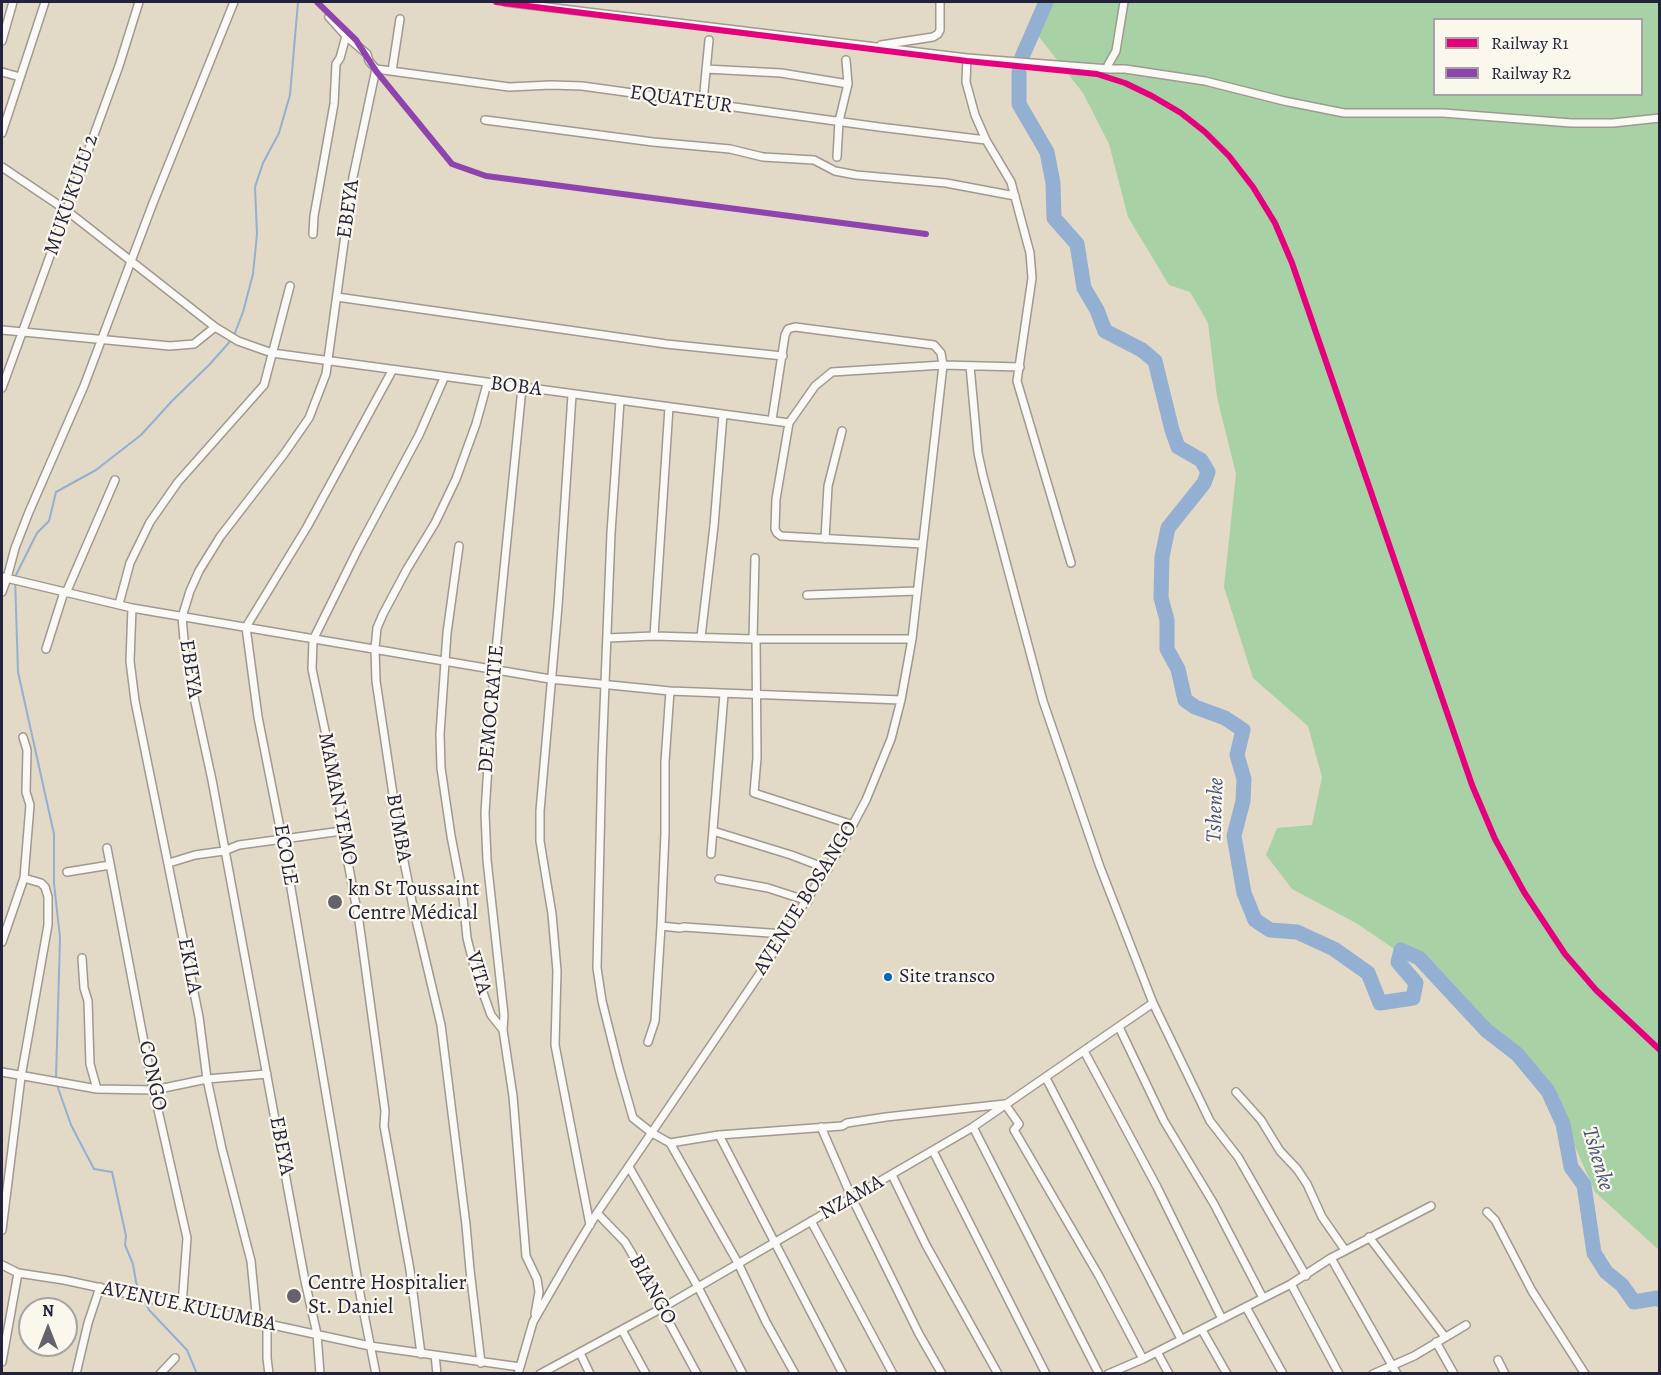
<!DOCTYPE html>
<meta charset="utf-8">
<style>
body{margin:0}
#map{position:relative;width:1661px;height:1375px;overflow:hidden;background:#e2d9c6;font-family:Alegreya,serif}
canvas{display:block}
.frame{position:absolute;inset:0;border:3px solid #22223b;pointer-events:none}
.legend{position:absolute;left:1433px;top:18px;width:210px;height:78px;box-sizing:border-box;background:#fbf7ec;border:2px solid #a4a2a5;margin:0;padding:8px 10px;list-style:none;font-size:18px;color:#22223b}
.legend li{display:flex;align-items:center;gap:12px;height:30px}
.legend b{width:30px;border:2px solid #a4a2a5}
.north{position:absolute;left:18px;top:1297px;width:60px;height:60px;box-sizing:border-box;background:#fbf7ec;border:2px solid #a4a2a5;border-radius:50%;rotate:0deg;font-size:16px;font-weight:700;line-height:24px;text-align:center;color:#22223b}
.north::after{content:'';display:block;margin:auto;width:21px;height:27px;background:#65626c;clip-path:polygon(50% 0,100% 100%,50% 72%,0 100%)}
</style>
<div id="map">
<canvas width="1661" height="1375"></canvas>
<div class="frame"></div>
<ul class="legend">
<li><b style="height:8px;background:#e5007d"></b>Railway R1</li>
<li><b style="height:8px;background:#8e44ad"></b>Railway R2</li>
</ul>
<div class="north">N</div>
</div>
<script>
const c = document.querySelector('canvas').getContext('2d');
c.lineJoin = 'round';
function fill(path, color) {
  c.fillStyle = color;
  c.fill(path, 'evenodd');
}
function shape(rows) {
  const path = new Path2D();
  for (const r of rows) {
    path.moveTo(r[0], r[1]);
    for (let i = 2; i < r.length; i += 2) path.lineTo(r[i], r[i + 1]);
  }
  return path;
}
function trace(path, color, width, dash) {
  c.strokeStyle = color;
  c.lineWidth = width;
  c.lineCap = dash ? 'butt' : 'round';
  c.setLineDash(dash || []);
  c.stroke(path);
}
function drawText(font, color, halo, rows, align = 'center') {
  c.font = font + ' Alegreya,serif';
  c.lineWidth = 4.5;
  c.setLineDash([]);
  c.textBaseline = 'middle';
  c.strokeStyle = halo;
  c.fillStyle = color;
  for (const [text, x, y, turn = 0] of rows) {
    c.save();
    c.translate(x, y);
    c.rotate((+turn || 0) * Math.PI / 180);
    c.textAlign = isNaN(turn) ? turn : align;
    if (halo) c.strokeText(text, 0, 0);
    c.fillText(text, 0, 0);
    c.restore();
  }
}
fill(shape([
 [1051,2,1659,2,1659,1250,1595,1192,1564,1122,1473,1012,1406,957,1356,923,1292,889,1266,855,1277,828,1312,825,1322,777,1308,726,1253,678,1224,587,1236,474,1217,397,1208,323,1190,292,1169,285,1128,217,1109,144,1083,93,1036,33],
 [1434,20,1642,20,1642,94,1434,94]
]), '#a9d1a6');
trace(shape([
 [56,1079,60,938,54,883,54,834,18,672,15,577,37,533,49,521,56,492,96,470,141,435,172,401,210,364,233,338,243,312,253,274,257,234,255,187,263,163,279,133,290,95,298,2],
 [57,1085,71,1125,94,1169,112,1172,126,1236,125,1245,133,1264,136,1282,141,1294],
 [144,1299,149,1310,187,1350,197,1374]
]), '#93b0d3', 2);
trace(shape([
 [1022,57,1046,2],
 [1019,72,1019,104,1047,152,1053,183,1054,218,1077,244,1084,288,1097,310,1105,331,1142,350,1155,361,1172,430,1178,447,1201,460,1208,472,1204,483,1168,528,1162,557,1161,598,1167,620,1167,649,1178,669,1185,700,1195,707,1225,718,1243,730,1237,755,1244,779,1243,801,1234,836,1244,893,1255,920,1270,930,1297,932,1334,949,1368,973,1380,1003,1413,998,1416,983,1398,962,1401,950,1419,958,1486,1030,1517,1054,1548,1091,1563,1124,1571,1167,1584,1185,1594,1253,1606,1272,1622,1285,1634,1302,1657,1298,1660,1300]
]), '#93b0d3', 15);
const street = shape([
 [505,2,967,58,1109,69],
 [1124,2,1116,51,1108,65,1109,69,1125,69,1205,81,1284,101,1344,113,1443,113,1571,123,1613,123,1660,118],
 [2,41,13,2],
 [881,45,933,37,938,34,940,30,940,2],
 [967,58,966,82,975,115,986,140,1011,182,1030,253,1032,278,1017,381,1071,563],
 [376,69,509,87,551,85,582,86,879,127,986,140],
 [706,69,781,73,848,84],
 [392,71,400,19],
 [2,72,20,77],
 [703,102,709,40],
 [485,120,653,142,730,149,763,157,814,160,835,171,856,175,946,183,1015,196],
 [2,133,45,2],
 [837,157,839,121,848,84,846,60],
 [2,167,66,210,215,327],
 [313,234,314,216,334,104,336,64,340,58,346,36],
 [337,297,666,344,783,356],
 [2,330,170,346,194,344,215,327,238,341,272,353,789,423,815,386,832,372,943,365,1020,367],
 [970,366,978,453,983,476,1043,701,1100,867,1153,1003,1210,1121,1238,1157,1306,1276],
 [2,388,119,66,139,2],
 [572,395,558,606,540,811,540,841,552,914,557,971,555,1045,590,1225],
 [620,401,611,533,602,759,597,968,602,1001,619,1069,633,1118,652,1133,670,1143,719,1135,842,1126,847,1123,886,1117,1005,1104,1019,1124,1014,1130,1099,1276,1143,1359],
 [789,423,776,499,775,529,777,533,781,536,922,544],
 [825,539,828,486,842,431],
 [459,546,447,633,440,734,441,768,451,836,463,898,467,938,475,970,491,1015,503,1030,513,1096,526,1256,537,1279,539,1292,535,1314],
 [2,577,132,608,550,679,670,691,901,700],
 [2,592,7,578,15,548,29,512,84,386,153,203,234,2],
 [66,593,115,480],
 [807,595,917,591],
 [119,604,130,563,150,522,178,482,264,385,290,286],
 [132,608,130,661,135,701,199,1017,207,1079,222,1149,251,1261,257,1323],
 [654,636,669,407],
 [701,637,714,526,723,414],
 [607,638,654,636,753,639,912,639],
 [753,639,755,558],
 [756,639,757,758,754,793,853,825],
 [46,649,64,592],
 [713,831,791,855,828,869],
 [107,848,151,1079,187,1238,182,1305],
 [711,854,724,694],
 [169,863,195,855,224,851,239,845,342,831],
 [67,872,110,865],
 [719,879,768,888,808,901],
 [661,926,680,928,684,927,784,934],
 [2,942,24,878,25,866,30,805,26,792,27,750,23,737],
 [82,958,84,988,88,1001,90,1064,97,1089],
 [1119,1027,1164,1121,1214,1204,1263,1298],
 [503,1030,504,1015,487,860,485,813,494,670,522,388],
 [648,1042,655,1021,661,926,665,833,665,762,670,691],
 [1084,1051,1157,1187,1222,1319],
 [2,1072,97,1089,154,1090,207,1079,267,1074],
 [1046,1078,1181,1339],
 [1236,1092,1261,1120,1280,1151,1297,1169,1307,1184,1322,1217,1345,1250],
 [821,1127,852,1198,919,1334,942,1374],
 [973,1127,1099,1374],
 [719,1135,843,1374],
 [670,1143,738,1263,766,1322,795,1374],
 [933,1151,1046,1374],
 [629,1167,698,1287,743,1374],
 [892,1175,926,1245,998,1374],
 [1487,1212,1495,1220,1532,1291,1585,1374],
 [597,1213,625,1242,631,1252,697,1374],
 [811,1221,893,1374],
 [2,1230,21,1077,48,925,48,897,45,887,41,883,24,878],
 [1369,1237,1445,1337],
 [1331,1258,1397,1374],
 [2,1265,18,1273,64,1280,370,1346,520,1367],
 [1291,1284,1339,1374],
 [1246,1307,1283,1374],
 [267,1325,267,1358,269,1374],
 [622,1330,646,1374],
 [1202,1330,1227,1374],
 [1436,1342,1454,1374],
 [1157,1352,1169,1374],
 [580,1353,590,1374],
 [421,1354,410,1270,384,1126,385,1111,359,921,342,831,339,797,312,669,313,640,358,549,419,435,444,378],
 [435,1355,437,1374],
 [1498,1360,1505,1374],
 [2,1362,18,1273],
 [481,1363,470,1270,466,1225,441,1025,413,907,400,841,376,681,375,648,377,628,383,614,407,569,435,523,456,479,476,424,487,384],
 [76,1374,88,1323,100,1287],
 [160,1374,175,1358],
 [320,1374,317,1334,305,1281,212,780,195,702,185,651,182,617,190,591,199,571,220,537,284,454,309,418,326,374,353,177,376,69,369,61,367,54,346,36,329,17],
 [376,1374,360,1294,285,853,258,717,246,627,307,527,392,371],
 [518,1374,533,1322,571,1256,597,1213,767,963,784,934,841,847,866,800,891,739,901,700,912,639,943,365,941,353,934,345,795,327,788,329,785,335,772,420],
 [540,1374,662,1308,973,1127,1153,1003],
 [1108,1374,1143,1359,1291,1284,1331,1258,1431,1206],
 [1373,1374,1414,1356,1466,1325]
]);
trace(street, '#9e9991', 10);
trace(street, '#fbf9f6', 7);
trace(shape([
 [317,2,356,40,376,71,452,164,486,176,926,234]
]), '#b2b1b2', 2);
trace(shape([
 [496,2,967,61,1097,74,1125,83,1152,96,1181,113,1205,132,1229,156,1253,187,1275,223,1292,263,1472,785,1495,839,1524,892,1565,954,1596,990,1660,1050]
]), '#e5007d', 6);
trace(shape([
 [317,2,356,40,376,71,452,164,486,176,926,234]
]), '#8e44ad', 6);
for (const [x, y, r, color] of [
 [335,902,8,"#65626c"],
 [888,977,5,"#0065bd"],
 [294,1296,8,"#65626c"]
]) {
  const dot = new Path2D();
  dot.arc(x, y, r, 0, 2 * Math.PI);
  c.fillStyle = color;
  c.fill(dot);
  trace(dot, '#fbf7ec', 2);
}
drawText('20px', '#22223b', '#fbf7ec', [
 ["Site transco",899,977]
], 'left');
drawText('21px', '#22223b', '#fbf7ec', [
 ["EQUATEUR",681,100,8],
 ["MUKUKULU 2",72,195,-71],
 ["EBEYA",349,209,-82],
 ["BOBA",516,387,7],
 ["EBEYA",190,669,81],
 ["DEMOCRATIE",492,709,-85],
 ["MAMAN YEMO",337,799,79],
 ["BUMBA",398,828,80],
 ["ECOLE",285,855,80],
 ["AVENUE BOSANGO",806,898,-58],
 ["EKILA",189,966,79],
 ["VITA",478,973,73],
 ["CONGO",152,1076,78],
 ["EBEYA",281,1146,79],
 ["NZAMA",852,1198,-30],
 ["BIANGO",652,1290,61],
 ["AVENUE KULUMBA",189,1307,12]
]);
drawText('21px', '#22223b', '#fbf7ec', [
 ["kn St Toussaint",348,890],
 ["Centre Médical",348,914],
 ["Centre Hospitalier",308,1284],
 ["St. Daniel",308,1308]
], 'left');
drawText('italic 22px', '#42547a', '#fbf7ec', [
 ["Tshenke",1216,810,-88],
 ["Tshenke",1597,1159,74]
]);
</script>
